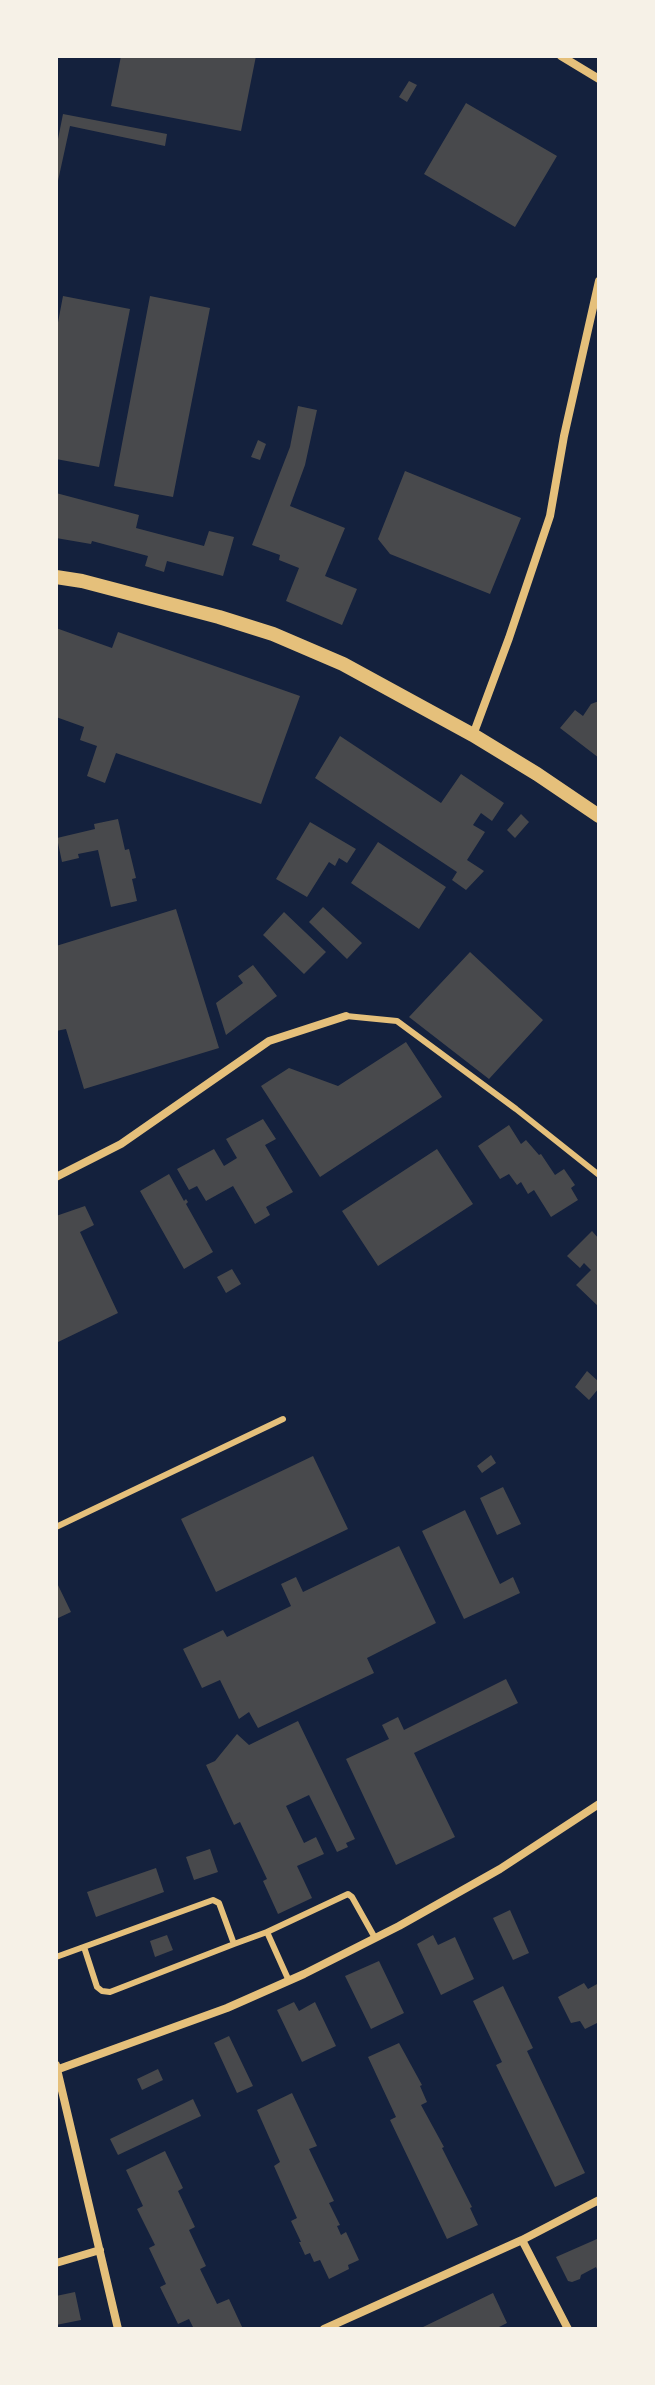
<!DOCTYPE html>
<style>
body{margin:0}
#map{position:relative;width:655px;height:2385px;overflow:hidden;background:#14213d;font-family:"PT Sans",sans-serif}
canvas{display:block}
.frame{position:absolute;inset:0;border:58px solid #f6f1e7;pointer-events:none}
</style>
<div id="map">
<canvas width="655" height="2385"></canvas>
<div class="frame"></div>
</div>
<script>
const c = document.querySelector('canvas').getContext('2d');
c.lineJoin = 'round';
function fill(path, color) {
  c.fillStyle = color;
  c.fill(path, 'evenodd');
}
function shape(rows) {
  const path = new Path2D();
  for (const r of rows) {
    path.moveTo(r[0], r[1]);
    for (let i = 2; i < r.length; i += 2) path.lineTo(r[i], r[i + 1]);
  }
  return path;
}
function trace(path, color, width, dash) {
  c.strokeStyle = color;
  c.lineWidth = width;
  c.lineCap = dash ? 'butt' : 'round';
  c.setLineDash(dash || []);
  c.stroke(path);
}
fill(shape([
 [121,56,256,56,241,131,111,106],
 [409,81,417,85,407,102,399,97],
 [466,103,557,156,515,227,424,174],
 [63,114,167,134,165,146,70,126,56,190,56,149],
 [63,296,130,309,99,467,56,459,56,333],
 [150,296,210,308,173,497,114,486],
 [298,406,317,410,305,465,290,506,345,528,325,576,357,589,342,625,286,601,299,568,279,560,280,555,252,545,290,447],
 [258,440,266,444,260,460,251,457],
 [405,471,521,518,490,594,390,554,378,539],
 [56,493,139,515,136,528,204,546,209,531,234,537,223,576,167,561,164,572,145,566,148,556,92,541,91,544,56,538],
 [56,628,112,648,118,632,300,696,261,804,116,753,105,783,87,776,97,746,80,740,84,727,56,717],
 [599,701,599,758,560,728,575,710,583,716,591,704],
 [340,736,441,803,461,774,504,803,492,821,481,813,473,825,485,832,467,860,484,871,466,890,452,880,457,872,315,778],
 [521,814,529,822,515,838,507,830],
 [118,819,125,850,129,849,136,878,132,879,137,901,111,907,98,850,78,854,79,858,62,862,57,838,95,829,94,824],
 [310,822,356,849,347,863,339,858,335,866,329,862,307,897,276,879],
 [378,842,446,887,419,929,351,883],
 [323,907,362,943,347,959,309,922],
 [176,909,219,1048,84,1089,66,1029,56,1031,56,946],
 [284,912,326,952,304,974,263,935],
 [470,952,543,1020,489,1079,409,1017],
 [253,965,277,996,226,1035,216,1003,243,983,238,976],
 [406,1042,442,1097,320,1177,261,1086,289,1068,338,1086],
 [263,1119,276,1139,265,1145,293,1192,266,1207,270,1215,255,1224,233,1186,206,1201,197,1186,189,1190,177,1169,214,1149,224,1166,237,1158,226,1139],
 [509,1125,521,1144,526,1140,539,1155,541,1154,555,1175,564,1169,575,1185,571,1188,578,1200,551,1217,534,1190,528,1194,521,1182,517,1185,509,1174,500,1179,478,1146],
 [437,1149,473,1204,378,1266,342,1211],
 [169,1174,184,1201,186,1199,188,1202,186,1204,213,1252,184,1269,140,1191],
 [85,1206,94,1225,80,1232,118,1313,56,1343,56,1216],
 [592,1231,599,1239,599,1307,576,1285,591,1270,584,1263,580,1268,567,1256],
 [232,1269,241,1284,226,1293,217,1277],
 [587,1371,599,1382,599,1388,589,1400,575,1387],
 [491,1455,496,1463,482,1473,477,1466],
 [313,1456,348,1529,216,1592,181,1519],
 [503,1487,521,1524,497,1535,480,1498],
 [465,1510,500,1584,513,1577,520,1593,464,1619,422,1531],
 [399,1546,436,1623,367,1658,374,1673,258,1728,249,1712,239,1719,220,1680,202,1688,183,1649,223,1630,227,1637,291,1606,281,1584,296,1577,303,1592],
 [56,1581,71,1612,56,1619],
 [506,1679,518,1703,414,1753,455,1837,396,1865,346,1759,389,1739,382,1725,398,1717,404,1730],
 [298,1721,355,1839,346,1843,348,1847,337,1852,309,1795,286,1806,304,1843,316,1837,324,1854,297,1866,312,1898,278,1914,263,1881,267,1879,240,1822,234,1825,206,1765,215,1761,237,1734,249,1745],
 [210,1849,218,1872,194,1880,186,1857],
 [156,1868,164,1892,96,1917,87,1892],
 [510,1910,529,1953,513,1960,493,1918],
 [167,1935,173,1950,155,1957,150,1941],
 [433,1935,438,1945,455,1937,474,1979,441,1995,417,1944],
 [379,1961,404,2013,371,2029,345,1976],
 [584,1983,588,1989,599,1983,599,2022,585,2029,580,2021,571,2023,558,1997],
 [503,1986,533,2048,527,2051,585,2173,555,2187,496,2065,502,2062,473,2001],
 [294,2002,299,2011,315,2002,336,2046,302,2062,277,2010],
 [229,2036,253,2086,237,2093,214,2043],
 [399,2043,422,2085,420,2086,427,2102,421,2105,444,2147,442,2148,472,2207,470,2208,478,2225,447,2239,390,2120,396,2117,368,2057],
 [158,2069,163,2080,142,2090,137,2079],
 [292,2093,317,2146,309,2149,334,2201,329,2203,340,2225,337,2226,341,2235,346,2232,359,2260,348,2265,349,2269,329,2279,320,2260,314,2262,310,2253,305,2255,299,2242,301,2242,291,2221,297,2218,274,2166,280,2162,257,2110],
 [193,2099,201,2116,118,2155,110,2139],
 [165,2151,183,2188,178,2191,195,2227,189,2230,206,2266,200,2269,217,2304,229,2299,243,2329,194,2329,189,2319,178,2324,160,2287,166,2284,149,2248,155,2245,137,2209,143,2206,126,2170],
 [597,2239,599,2243,599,2274,596,2267,581,2275,580,2279,572,2282,568,2281,556,2257],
 [75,2292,81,2320,56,2325,56,2296],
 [493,2293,507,2323,495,2329,419,2329]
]), '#48494c');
trace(shape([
 [346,1016,397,1021,516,1109,599,1175],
 [56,1527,283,1419],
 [267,1932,348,1894,352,1897,375,1938],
 [84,1947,97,1987,102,1991,110,1992,234,1944],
 [56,1957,213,1900,219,1903,234,1944,267,1932,289,1981]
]), '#e5c07b', 6);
trace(shape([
 [561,56,599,79],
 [473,735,509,638,550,516,564,436,599,281],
 [56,1177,121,1144,269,1041,346,1016],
 [56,2065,118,2329],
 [56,2070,227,2008,304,1974,399,1926,500,1869,599,1804],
 [522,2240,568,2329],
 [56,2263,100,2250],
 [324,2329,522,2240,599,2200]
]), '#e5c07b', 8);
trace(shape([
 [56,577,82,581,219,617,273,634,343,664,473,735,537,774,599,816]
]), '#e5c07b', 14);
</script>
